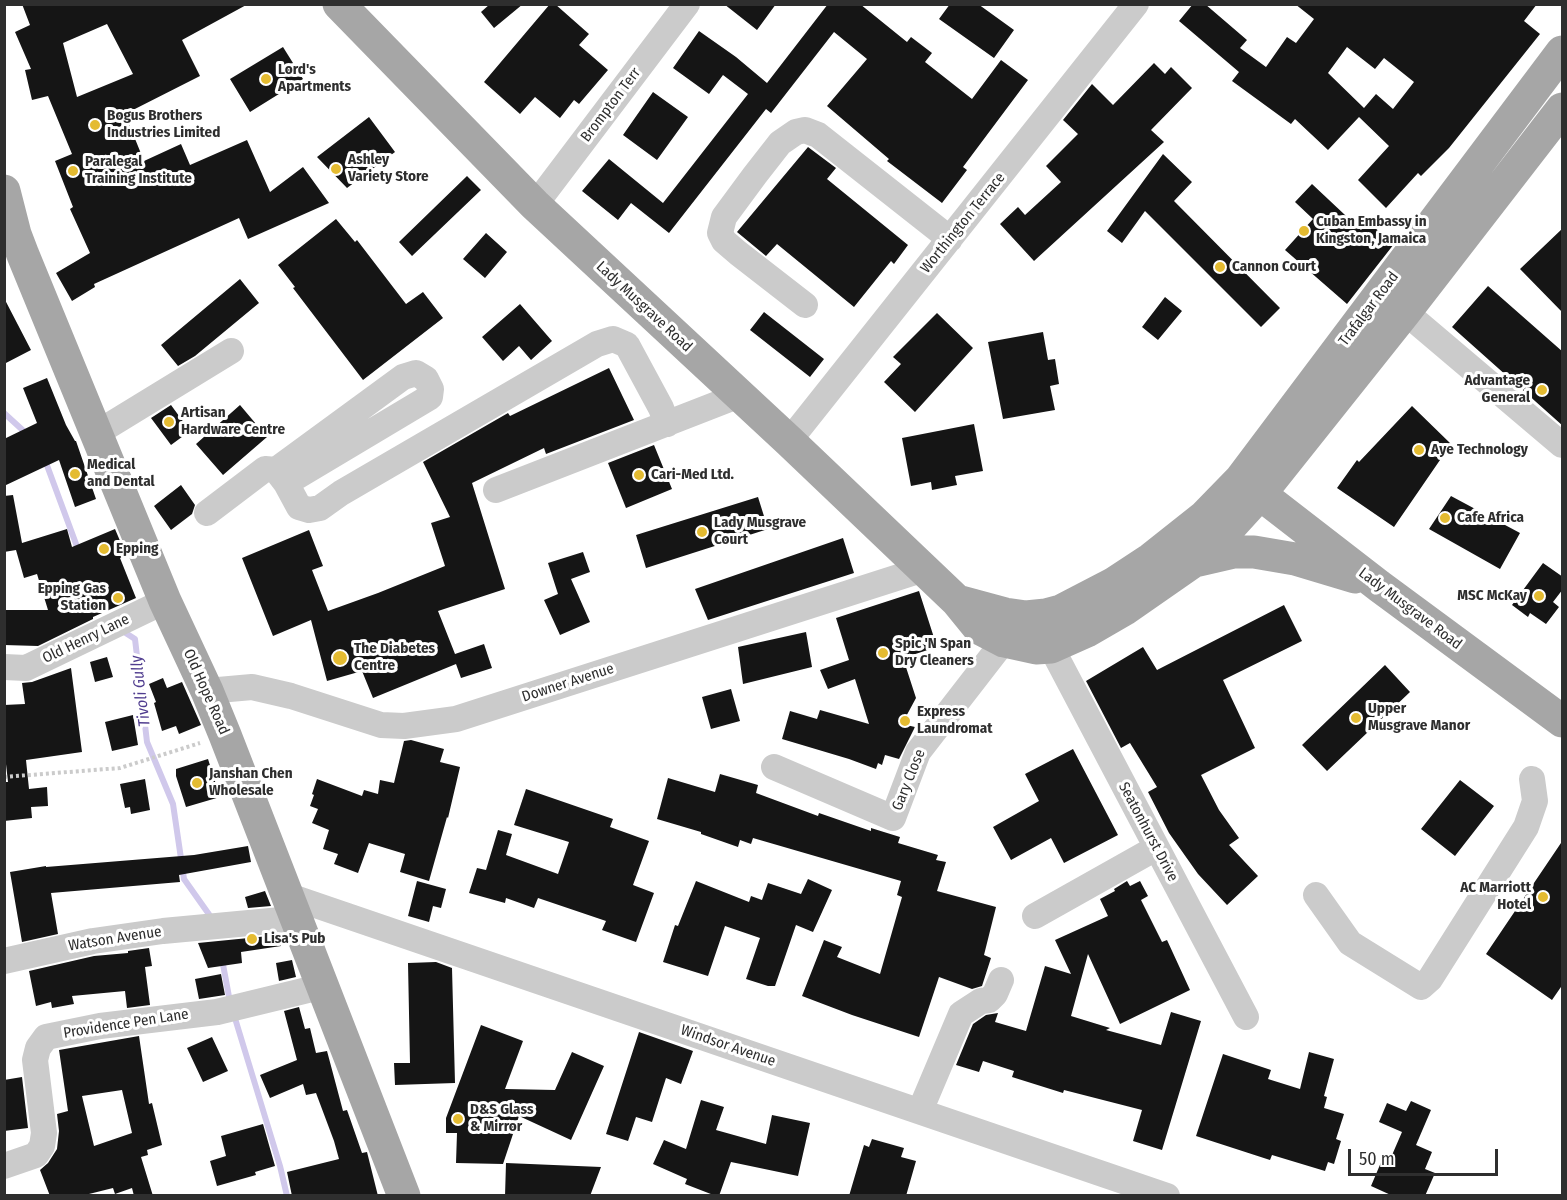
<!DOCTYPE html>
<style>
body{margin:0}
#map{position:relative;width:1567px;height:1200px;overflow:hidden;background:#fff;font-family:"Fira Sans Condensed",sans-serif}
canvas{display:block}
.frame{position:absolute;inset:0;border:6px solid #2e2e2e;pointer-events:none}
.scale{position:absolute;left:1348px;top:1149px;width:150px;height:27px;box-sizing:border-box;border:3px solid #2e2e2e;border-top:0;padding-left:8px;font-size:18px;line-height:21px;white-space:nowrap;color:#2e2e2e;-webkit-text-stroke:4px #fff;paint-order:stroke}
</style>
<div id="map">
<canvas width="1567" height="1200"></canvas>
<div class="frame"></div>
<div class="scale">50 m</div>
</div>
<script>
const c = document.querySelector('canvas').getContext('2d');
c.lineJoin = 'round';
function shape(rows) {
  const path = new Path2D();
  for (const r of rows) {
    path.moveTo(r[0], r[1]);
    for (let i = 2; i < r.length; i += 2) path.lineTo(r[i], r[i + 1]);
  }
  return path;
}
function trace(path, color, width, dash) {
  c.strokeStyle = color;
  c.lineWidth = width;
  c.lineCap = dash ? 'butt' : 'round';
  c.setLineDash(dash || []);
  c.stroke(path);
}
function fill(path, color) {
  c.fillStyle = color;
  c.fill(path, 'evenodd');
}
function drawText(font, color, halo, rows, align = 'center') {
  c.font = font + ' "Fira Sans Condensed",sans-serif';
  c.lineWidth = 6;
  c.setLineDash([]);
  c.textBaseline = 'middle';
  c.strokeStyle = halo;
  c.fillStyle = color;
  for (const [text, x, y, turn = 0] of rows) {
    c.save();
    c.translate(x, y);
    c.rotate((+turn || 0) * Math.PI / 180);
    c.textAlign = isNaN(turn) ? turn : align;
    if (halo) c.strokeText(text, 0, 0);
    c.fillText(text, 0, 0);
    c.restore();
  }
}
trace(shape([
 [4,413,28,435],
 [45,460,79,552],
 [121,630,135,639,147,742,173,804,184,879,213,920],
 [222,959,230,1002],
 [234,1015,280,1166,287,1196]
]), '#d0c8eb', 6);
fill(shape([
 [22,4,248,4,182,40,200,76,125,114,144,161,181,144,190,165,247,140,270,192,303,167,329,203,248,239,239,218,94,284,95,287,72,301,56,273,90,253,70,209,73,207,55,161,72,154,48,96,32,100,25,70,31,69,15,32,30,25],
 [107,24,133,74,77,97,63,43],
 [490,4,523,4,494,28,481,12],
 [550,4,555,4,589,34,579,45,608,70,579,104,574,100,560,118,535,97,520,114,484,82],
 [724,4,776,4,757,30],
 [828,4,860,4,907,42,911,37,932,53,925,62,972,99,1001,60,1028,80,963,167,967,170,942,203,887,161,889,159,827,106,867,59,834,32,771,113,766,109,669,233,631,203,618,220,582,191,609,159,663,203,748,94,723,75,709,94,673,68,699,31,736,57,767,83],
 [950,4,978,4,1014,30,994,58,939,19],
 [1193,4,1205,4,1247,40,1240,48,1266,67,1287,37,1296,43,1314,19,1295,4,1537,4,1524,21,1540,34,1449,148,1421,176,1418,173,1386,208,1358,180,1389,146,1359,117,1328,150,1295,119,1291,124,1232,81,1239,72,1179,21],
 [1347,47,1375,69,1384,58,1414,82,1393,109,1376,94,1364,108,1328,73],
 [283,47,303,79,250,112,230,79],
 [1154,63,1165,74,1171,67,1192,88,1151,130,1164,142,1034,261,1000,224,1018,207,1025,215,1061,182,1046,166,1078,134,1063,120,1092,84,1113,105],
 [653,92,688,117,657,160,623,135],
 [369,117,395,152,347,188,317,157],
 [808,147,836,168,827,179,908,245,894,264,891,261,854,307,777,244,766,256,737,232],
 [1163,154,1192,182,1174,201,1280,308,1261,327,1145,211,1122,243,1107,231],
 [467,176,481,190,412,256,399,242],
 [1312,184,1361,230,1368,222,1394,244,1347,304,1285,250,1313,219,1295,202],
 [336,219,355,242,357,240,406,304,423,292,443,318,363,380,293,288,295,287,278,265],
 [1563,228,1563,313,1520,269],
 [486,233,507,252,485,278,463,259],
 [240,279,259,303,195,356,178,366,161,345],
 [1488,286,1563,352,1563,426,1452,327],
 [1165,297,1182,311,1158,340,1142,327],
 [4,298,31,350,4,364],
 [520,304,552,341,531,360,519,346,503,361,482,337],
 [764,312,824,359,810,377,750,330],
 [937,313,973,348,915,412,884,382,901,364,893,357],
 [1043,332,1048,360,1055,359,1059,384,1050,386,1055,410,1003,419,988,342],
 [609,368,634,420,546,454,544,448,472,483,505,589,438,611,455,654,484,644,492,668,461,678,456,664,373,698,362,671,327,681,311,620,273,636,242,558,309,530,323,566,312,570,328,611,378,593,445,566,431,523,450,517,423,462,508,413,510,416],
 [47,378,66,425,75,441,76,441,96,499,75,507,59,460,4,486,4,439,37,423,23,388],
 [171,405,190,431,171,445,151,418],
 [240,405,267,437,223,475,196,444],
 [1412,406,1451,444,1394,527,1337,488,1357,460,1359,462],
 [974,424,983,471,955,476,957,485,932,490,931,482,911,486,902,438],
 [654,445,672,489,626,508,608,463],
 [181,485,195,505,192,514,171,530,154,506],
 [13,495,22,543,67,529,72,547,115,529,126,555,120,558,136,598,93,617,93,619,38,646,4,645,5,610,48,610,37,574,24,578,16,550,4,552,4,496],
 [1451,496,1520,533,1500,569,1429,529],
 [758,497,768,529,646,568,636,535],
 [843,538,854,573,708,620,695,589],
 [583,552,590,572,571,579,590,622,560,635,544,600,558,594,548,563],
 [1543,563,1563,577,1563,589,1553,602,1559,607,1546,624,1530,613,1528,617,1512,605],
 [919,591,937,647,903,658,916,698,902,724,915,727,899,759,885,755,882,765,878,763,876,769,849,759,782,739,790,711,817,719,820,710,869,724,855,679,828,689,820,670,849,660,836,618],
 [1284,605,1302,641,1223,680,1255,748,1201,775,1219,810,1239,838,1229,845,1258,876,1227,905,1198,874,1169,833,1148,792,1157,787,1130,743,1121,748,1086,681,1143,647,1157,670],
 [806,632,812,667,743,684,738,647],
 [107,657,113,677,95,682,90,662],
 [1385,665,1410,692,1327,771,1302,745],
 [71,668,82,752,26,760,29,789,47,787,48,806,31,807,32,818,4,821,4,782,8,782,4,746,4,705,25,704,22,683,32,682],
 [163,678,167,688,182,682,201,725,179,734,176,726,162,731,154,703,156,702,149,684],
 [731,689,740,721,711,729,702,697],
 [133,715,138,745,112,751,105,722],
 [411,740,444,749,440,762,460,767,448,818,447,817,429,881,400,872,405,854,369,843,358,873,334,864,338,854,323,849,329,830,312,823,318,809,310,806,314,795,312,794,317,779,362,796,364,790,378,794,380,780,394,783,404,741],
 [1073,749,1118,835,1064,863,1051,838,1011,860,993,827,1039,801,1025,774],
 [208,759,220,797,186,807,176,776,176,769],
 [720,774,758,785,756,793,818,816,819,813,871,831,871,828,900,837,898,843,938,855,936,860,946,862,937,891,996,907,984,955,991,958,982,986,972,989,939,977,919,1037,852,1015,802,996,824,940,842,947,837,957,880,974,902,897,897,895,901,881,753,838,751,844,740,840,738,847,701,834,701,832,657,819,668,778,715,792],
 [145,779,150,810,131,814,130,807,125,808,120,784],
 [1460,780,1494,806,1455,856,1421,829],
 [526,789,613,819,610,827,649,841,633,885,654,893,636,942,602,930,606,921,538,898,534,908,506,898,505,903,469,893,477,868,486,870,498,830,512,834,506,855,558,874,569,842,514,825],
 [1563,840,1563,984,1552,1000,1486,954],
 [248,846,251,862,179,875,180,882,51,893,58,934,22,942,10,872,46,866,46,867,194,855],
 [808,879,832,890,813,932,796,925,775,986,768,986,746,979,760,938,725,926,708,976,663,962,675,925,678,926,696,881,749,902,751,896,762,900,768,883,801,894],
 [417,881,446,889,441,908,433,906,429,922,408,916],
 [1127,881,1130,886,1140,881,1148,896,1141,900,1162,942,1167,940,1190,990,1120,1024,1088,954,1071,1016,1110,1028,1106,1030,1161,1045,1171,1012,1201,1021,1162,1150,1133,1141,1142,1110,1064,1090,1063,1093,1012,1077,1014,1071,983,1061,979,1072,956,1065,973,1024,986,1015,998,1013,995,1022,1026,1031,1045,966,1071,974,1055,940,1108,916,1100,899,1115,891,1114,889],
 [265,891,271,906,248,908,245,897],
 [279,935,281,946,241,952,242,963,208,968,198,943],
 [149,948,152,966,145,967,150,1005,127,1008,125,991,72,996,74,1004,52,1008,51,1002,36,1006,29,971,94,956,128,953,128,951],
 [292,960,296,977,279,981,276,963],
 [436,962,452,968,455,1083,395,1085,394,1063,410,1063,408,963],
 [221,974,225,995,199,999,195,979],
 [299,1007,305,1029,310,1028,316,1053,327,1051,343,1111,347,1110,362,1153,367,1152,378,1196,292,1196,287,1172,339,1159,334,1141,316,1093,306,1095,303,1084,270,1098,260,1075,297,1060,284,1011],
 [481,1025,523,1041,505,1089,555,1090,572,1052,604,1066,571,1140,519,1116,503,1164,456,1163,457,1133,446,1133,446,1118],
 [639,1032,693,1051,681,1084,666,1078,652,1122,636,1117,628,1141,606,1134],
 [139,1036,149,1104,152,1103,162,1145,147,1150,148,1155,141,1157,153,1196,134,1196,132,1188,115,1194,113,1188,81,1196,50,1196,40,1170,48,1163,57,1149,59,1131,57,1114,68,1111,59,1050],
 [122,1090,132,1133,94,1146,82,1096],
 [212,1037,228,1071,203,1082,187,1048],
 [1309,1052,1334,1059,1324,1096,1327,1097,1324,1108,1344,1114,1336,1139,1341,1141,1334,1164,1328,1162,1325,1171,1272,1155,1270,1160,1196,1136,1223,1054,1271,1070,1268,1079,1300,1089],
 [22,1077,28,1128,4,1131,4,1080],
 [701,1100,724,1107,716,1130,766,1144,772,1115,810,1123,798,1176,731,1162,719,1196,716,1196,685,1184,687,1179,653,1164,664,1140,686,1149],
 [1411,1101,1431,1110,1416,1145,1432,1152,1425,1169,1435,1173,1425,1196,1393,1196,1371,1186,1382,1160,1389,1162,1402,1132,1379,1122,1387,1103,1406,1111],
 [263,1124,275,1166,255,1172,256,1175,217,1186,210,1161,226,1156,221,1136],
 [872,1139,904,1148,901,1157,916,1161,906,1196,849,1196,864,1145,869,1147],
 [506,1163,601,1167,590,1196,505,1196]
]), '#151515');
trace(shape([
 [4,777,120,768,200,743]
]), '#cbcbcb', 4, [3, 3]);
trace(shape([
 [535,205,687,4],
 [805,305,738,253,724,241,720,233,724,217,755,175,780,143,796,132,805,130,818,135,950,239],
 [1405,312,1562,445],
 [97,433,231,351],
 [789,441,1136,4],
 [276,470,403,377,416,373,426,379,431,389,430,397,286,483],
 [496,490,740,395],
 [207,513,265,469,276,470,286,483,299,507,309,510,320,508,341,493,597,344,613,339,627,345,661,408,667,424],
 [1051,647,1246,1017],
 [4,667,26,668,165,601],
 [207,691,252,687,291,696,381,725,404,726,456,719,924,569],
 [774,767,893,818,918,752,1004,641],
 [1316,895,1350,943,1421,987,1430,979,1526,827,1535,801,1532,779],
 [289,896,1167,1196],
 [1035,916,1156,848],
 [4,961,93,941,163,931,281,920,296,915],
 [920,1111,961,1014,981,1001,989,1000,995,994,1001,980],
 [4,1166,36,1155,42,1146,44,1133,35,1060,38,1048,46,1037,100,1026,217,1012,324,986]
]), '#cbcbcb', 26);
trace(shape([
 [339,4,535,205,789,441,957,601,979,628,1004,641,1036,648,1051,647,1087,631,1125,609,1194,561,1229,528,1260,494,1405,312,1562,109],
 [4,191,15,234,23,255,165,601,207,691,225,735,404,1196],
 [1242,480,1379,586,1562,721],
 [1195,561,1234,552,1254,552,1295,559,1355,577],
 [957,601,1005,614,1026,617,1046,615,1061,611,1113,584,1151,559,1204,517,1241,479,1562,52]
]), '#a6a6a6', 33);
for (const [x, y, r, color] of [
 [266,79,6,"#e4bb31"],
 [95,125,6,"#e4bb31"],
 [336,169,6,"#e4bb31"],
 [73,171,6,"#e4bb31"],
 [1304,231,6,"#e4bb31"],
 [1220,267,6,"#e4bb31"],
 [1542,390,6,"#e4bb31"],
 [169,422,6,"#e4bb31"],
 [1419,450,6,"#e4bb31"],
 [75,474,6,"#e4bb31"],
 [639,475,6,"#e4bb31"],
 [1445,518,6,"#e4bb31"],
 [702,532,6,"#e4bb31"],
 [104,549,6,"#e4bb31"],
 [1539,596,6,"#e4bb31"],
 [118,598,6,"#e4bb31"],
 [883,653,6,"#e4bb31"],
 [340,658,8,"#e4bb31"],
 [1356,718,6,"#e4bb31"],
 [905,721,6,"#e4bb31"],
 [197,783,6,"#e4bb31"],
 [1543,897,6,"#e4bb31"],
 [252,939,6,"#e4bb31"],
 [458,1119,6,"#e4bb31"]
]) {
  const dot = new Path2D();
  dot.arc(x, y, r, 0, 2 * Math.PI);
  c.fillStyle = color;
  c.fill(dot);
  trace(dot, '#fff', 2);
}
drawText('bold 15px', '#2e2e2e', '#fff', [
 ["Lord's",278,70],
 ["Apartments",278,87],
 ["Bogus Brothers",107,116],
 ["Industries Limited",107,133],
 ["Ashley",348,160],
 ["Variety Store",348,177],
 ["Paralegal",85,162],
 ["Training Institute",85,179],
 ["Cuban Embassy in",1316,222],
 ["Kingston, Jamaica",1316,239],
 ["Cannon Court",1232,267],
 ["Advantage",1530,381,"right"],
 ["General",1530,398,"right"],
 ["Artisan",181,413],
 ["Hardware Centre",181,430],
 ["Aye Technology",1431,450],
 ["Medical",87,465],
 ["and Dental",87,482],
 ["Cari-Med Ltd.",651,475],
 ["Cafe Africa",1457,518],
 ["Lady Musgrave",714,523],
 ["Court",714,540],
 ["Epping",116,549],
 ["Epping Gas",106,589,"right"],
 ["Station",106,606,"right"],
 ["MSC McKay",1527,596,"right"],
 ["Spic 'N Span",895,644],
 ["Dry Cleaners",895,661],
 ["The Diabetes",354,649],
 ["Centre",354,666],
 ["Upper",1368,709],
 ["Musgrave Manor",1368,726],
 ["Express",917,712],
 ["Laundromat",917,729],
 ["Janshan Chen",209,774],
 ["Wholesale",209,791],
 ["AC Marriott",1531,888,"right"],
 ["Hotel",1531,905,"right"],
 ["Lisa's Pub",264,939],
 ["D&S Glass",470,1110],
 ["& Mirror",470,1127]
], 'left');
drawText('15px', '#2e2e2e', '#fff', [
 ["Brompton Terr",611,105,-53],
 ["Worthington Terrace",963,223,-51],
 ["Lady Musgrave Road",644,307,43],
 ["Trafalgar Road",1369,309,-53],
 ["Lady Musgrave Road",1410,609,37],
 ["Old Henry Lane",86,639,-26],
 ["Downer Avenue",568,683,-18],
 ["Old Hope Road",206,692,66],
 ["Gary Close",909,780,-68],
 ["Seatonhurst Drive",1148,832,62],
 ["Watson Avenue",115,939,-9],
 ["Providence Pen Lane",126,1024,-9],
 ["Windsor Avenue",728,1046,19]
]);
drawText('italic 16px', '#503d8f', '#fff', [
 ["Tivoli Gully",141,691,-97]
]);
</script>
